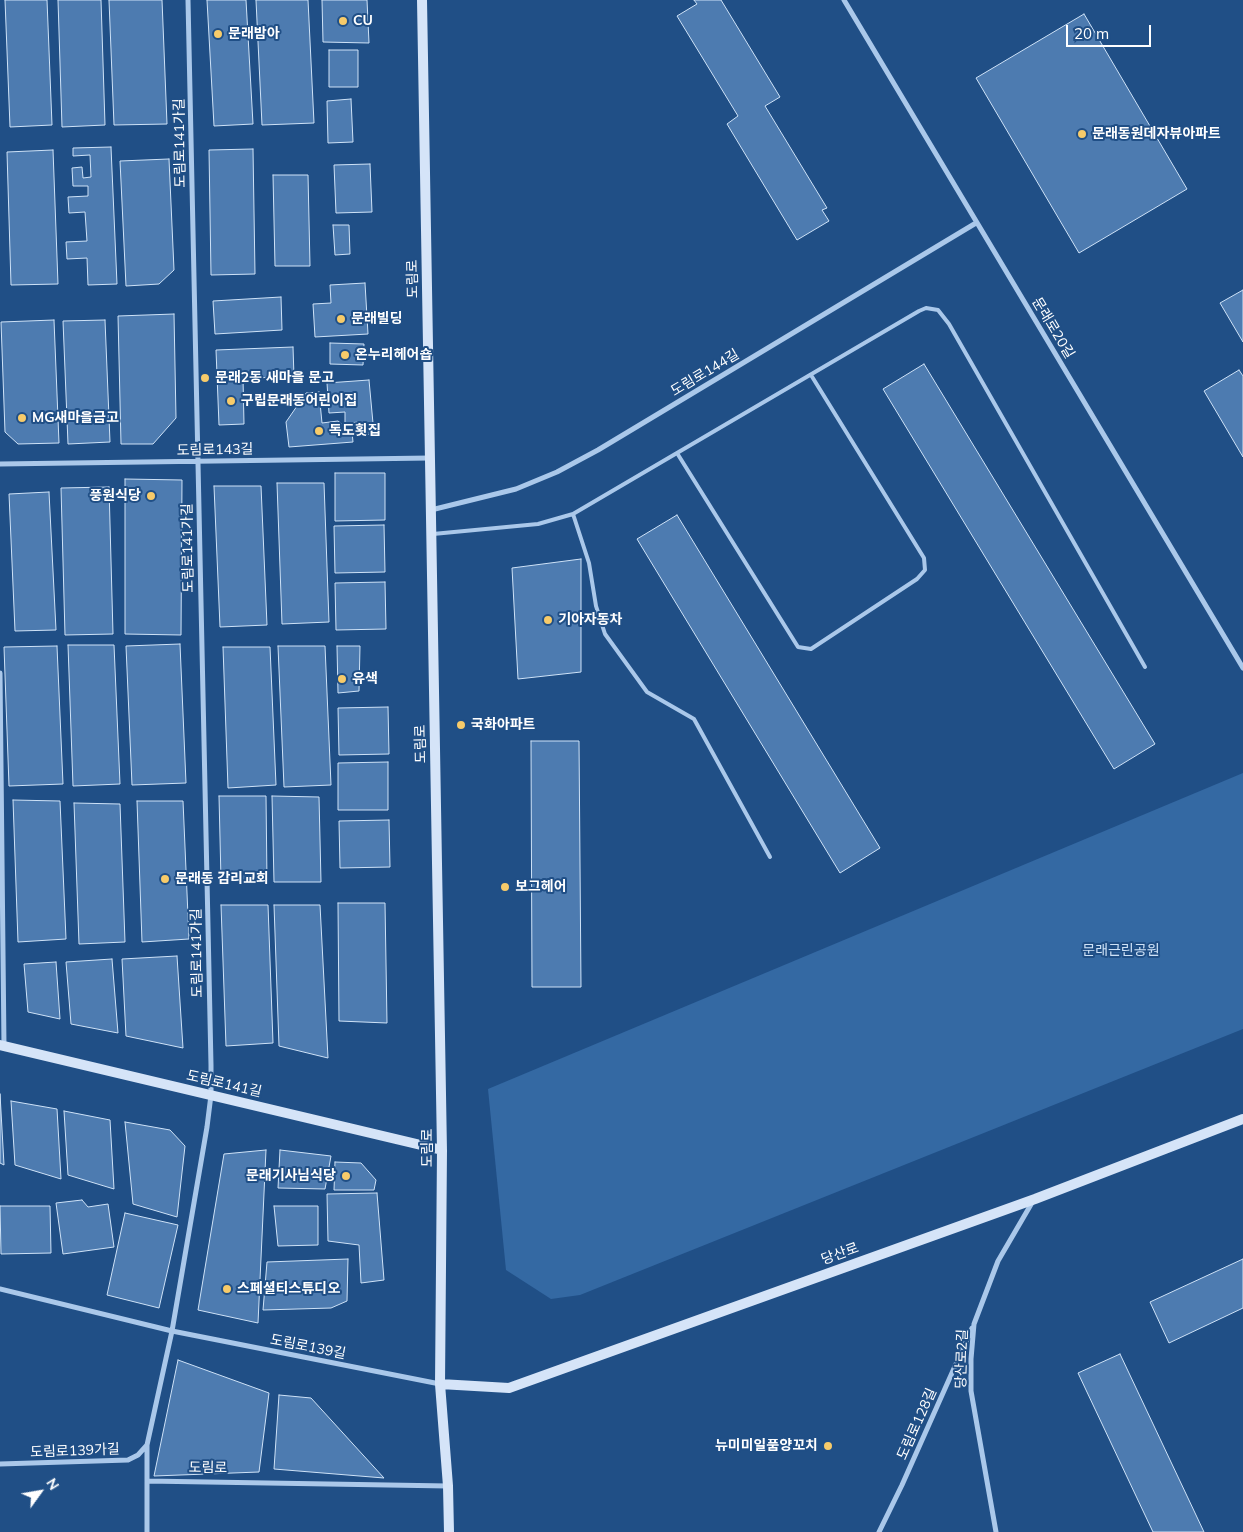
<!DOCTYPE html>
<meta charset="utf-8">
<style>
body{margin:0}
#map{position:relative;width:1243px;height:1532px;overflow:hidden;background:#204f86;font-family:Mulish,sans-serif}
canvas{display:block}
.north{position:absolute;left:15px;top:1467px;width:50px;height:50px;-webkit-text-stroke:4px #204f86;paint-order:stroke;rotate:58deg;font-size:14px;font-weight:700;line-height:20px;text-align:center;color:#fff}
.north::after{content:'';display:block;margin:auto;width:18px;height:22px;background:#fff;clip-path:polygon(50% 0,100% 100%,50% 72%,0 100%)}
.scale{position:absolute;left:1066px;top:25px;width:85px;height:22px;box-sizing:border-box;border:2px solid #fff;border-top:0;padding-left:6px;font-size:15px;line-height:18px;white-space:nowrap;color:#fff;-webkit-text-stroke:4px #204f86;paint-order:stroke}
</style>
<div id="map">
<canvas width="1243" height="1532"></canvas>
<div class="north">N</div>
<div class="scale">20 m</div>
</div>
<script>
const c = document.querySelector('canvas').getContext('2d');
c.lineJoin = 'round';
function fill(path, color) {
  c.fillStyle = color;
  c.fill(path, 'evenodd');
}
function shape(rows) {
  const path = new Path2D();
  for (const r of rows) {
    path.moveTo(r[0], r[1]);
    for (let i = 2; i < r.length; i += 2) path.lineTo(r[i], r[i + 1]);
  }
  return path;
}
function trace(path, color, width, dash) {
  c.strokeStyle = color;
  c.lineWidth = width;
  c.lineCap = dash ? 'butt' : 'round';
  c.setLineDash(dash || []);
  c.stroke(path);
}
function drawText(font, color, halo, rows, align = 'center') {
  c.font = font + ' Mulish,"Noto Sans KR",sans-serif';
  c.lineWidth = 4;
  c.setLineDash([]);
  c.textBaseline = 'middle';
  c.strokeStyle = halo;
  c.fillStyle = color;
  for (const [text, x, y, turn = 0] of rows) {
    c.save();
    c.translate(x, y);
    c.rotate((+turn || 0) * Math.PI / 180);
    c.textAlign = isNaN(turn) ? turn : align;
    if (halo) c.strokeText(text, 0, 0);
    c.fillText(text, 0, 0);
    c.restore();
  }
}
fill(shape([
 [1243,773,1243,1029,580,1295,551,1299,506,1270,488,1089]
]), '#3469a3');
const building = shape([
 [5,0,47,0,52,125,10,127,5,0],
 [58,0,101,0,105,125,62,127,58,0],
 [109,0,162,0,167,124,114,125,109,0],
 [207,0,246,0,253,124,214,126,207,0],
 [256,0,308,0,314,123,262,125,256,0],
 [322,0,367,0,369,43,323,42,322,0],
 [694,0,721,0,780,97,765,106,827,208,822,210,829,221,797,240,727,124,738,116,677,16,697,4,694,0],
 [1084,14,1187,189,1079,253,976,78,1084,14],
 [329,50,358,50,358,87,329,87,329,50],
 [351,99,353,142,328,143,327,101,351,99],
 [111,147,117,284,88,285,87,258,67,259,66,242,87,241,85,212,69,213,68,197,88,196,88,186,73,186,72,168,82,167,83,178,91,177,90,155,73,156,73,148,111,147],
 [253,149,255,274,211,275,209,150,253,149],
 [53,150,58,284,11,285,7,152,53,150],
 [169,159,174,270,159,284,126,286,120,161,169,159],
 [370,164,372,212,336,213,334,165,370,164],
 [273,175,308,175,310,266,275,266,273,175],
 [333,225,349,225,350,254,335,255,333,225],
 [365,283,368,334,315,337,313,304,331,303,330,285,365,283],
 [1243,290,1243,342,1220,303,1243,290],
 [281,297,282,330,215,334,213,301,281,297],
 [174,314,176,418,153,444,121,444,118,316,174,314],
 [54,320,59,443,18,444,5,432,1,322,54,320],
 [105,320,110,442,68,444,63,321,105,320],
 [330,343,364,344,363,365,330,364,330,343],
 [293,347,294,377,243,378,244,424,219,425,216,350,293,347],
 [924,364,1155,744,1114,769,883,389,924,364],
 [1239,370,1243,376,1243,457,1204,391,1239,370],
 [369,380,374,434,362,435,361,422,345,423,345,412,329,413,327,383,369,380],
 [319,392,322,423,338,421,352,432,353,442,289,447,286,422,306,393,319,392],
 [335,473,385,473,385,520,335,521,335,473],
 [125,479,182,480,181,635,125,634,125,479],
 [277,483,324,483,329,622,282,624,277,483],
 [214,486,261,486,267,625,220,627,214,486],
 [109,487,113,634,65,635,61,488,109,487],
 [49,492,56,630,15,631,9,494,49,492],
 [677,515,880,848,840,873,637,539,677,515],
 [384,525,385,572,335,573,334,526,384,525],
 [581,559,581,672,518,679,512,568,581,559],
 [385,582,386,629,336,630,335,583,385,582],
 [180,644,186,783,132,785,126,646,180,644],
 [68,645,114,645,120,784,73,786,68,645],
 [57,646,63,784,9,786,4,647,57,646],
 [278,646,325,646,331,785,284,787,278,646],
 [337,646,360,646,359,691,338,693,337,646],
 [223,647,270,647,276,785,228,788,223,647],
 [388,707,389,754,339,755,338,708,388,707],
 [531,741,579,741,581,987,532,987,531,741],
 [388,762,388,810,338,810,338,763,388,762],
 [219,796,266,796,267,881,221,880,219,796],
 [272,796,319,797,321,882,274,882,272,796],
 [13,800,60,801,66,939,18,942,13,800],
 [137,801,183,801,189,939,142,942,137,801],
 [74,803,120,804,125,942,79,944,74,803],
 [389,820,390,867,340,868,339,821,389,820],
 [338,903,385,903,387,1023,339,1021,338,903],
 [221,905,268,905,273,1043,226,1046,221,905],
 [274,905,320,905,328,1058,279,1046,274,905],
 [177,956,183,1048,126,1036,122,959,177,956],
 [112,959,118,1033,71,1024,66,962,112,959],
 [56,962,60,1019,28,1012,24,964,56,962],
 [0,1094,4,1165,0,1163,0,1094],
 [11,1101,57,1109,61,1179,15,1165,11,1101],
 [64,1111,110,1120,114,1189,68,1175,64,1111],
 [125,1122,170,1130,185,1146,177,1217,133,1204,125,1122],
 [266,1150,258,1323,198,1310,224,1154,266,1150],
 [280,1150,331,1156,325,1189,278,1188,280,1150],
 [335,1162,361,1163,376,1180,374,1190,334,1190,335,1162],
 [377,1193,384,1280,361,1283,359,1245,328,1241,327,1194,377,1193],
 [82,1200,88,1207,108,1204,114,1247,63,1254,56,1203,82,1200],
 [0,1206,50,1206,51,1253,1,1254,0,1206],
 [274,1206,318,1206,318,1245,278,1246,274,1206],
 [125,1213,178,1225,159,1308,107,1295,125,1213],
 [348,1259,347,1301,331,1308,263,1310,267,1262,348,1259],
 [1243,1259,1243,1308,1169,1343,1150,1302,1243,1259],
 [1120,1354,1204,1532,1153,1532,1078,1373,1120,1354],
 [178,1360,269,1393,259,1472,154,1476,178,1360],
 [279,1395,311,1398,384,1478,274,1469,279,1395]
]);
fill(building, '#4d7bb0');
trace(building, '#cee2f7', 1);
trace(shape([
 [677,453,798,647,811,649,917,579,925,570,924,558,811,375],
 [573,514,589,563,596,606,605,634,647,692,694,719,770,857],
 [433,534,538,524,573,514,919,311,926,308,938,310,949,324,1145,667]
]), '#aac8ea', 4);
trace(shape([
 [844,0,1243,668],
 [0,464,430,458],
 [431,510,516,489,557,472,598,450,976,223],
 [0,673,4,1046],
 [0,1289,172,1331,440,1384],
 [147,1445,147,1532],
 [0,1464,128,1460,138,1455,147,1445,172,1331,207,1127,211,1095,211,1065,188,0],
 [147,1481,448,1486],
 [879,1532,902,1485,972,1328],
 [996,1532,971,1391,971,1359,974,1324,998,1261,1033,1201]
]), '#aac8ea', 5);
trace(shape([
 [422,0,442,1150,440,1384,448,1486,449,1532],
 [0,1045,442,1150],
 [440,1384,509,1388,1035,1199,1243,1119]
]), '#d5e4f8', 10);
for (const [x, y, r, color] of [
 [343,21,5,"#f7cb6a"],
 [218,34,5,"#f7cb6a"],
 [1082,134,5,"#f7cb6a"],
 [341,319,5,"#f7cb6a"],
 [345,355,5,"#f7cb6a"],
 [205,378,5,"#f7cb6a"],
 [231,401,5,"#f7cb6a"],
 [22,418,5,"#f7cb6a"],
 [319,431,5,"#f7cb6a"],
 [151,496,5,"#f7cb6a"],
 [548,620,5,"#f7cb6a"],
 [342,679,5,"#f7cb6a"],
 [461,725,5,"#f7cb6a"],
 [165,879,5,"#f7cb6a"],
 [505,887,5,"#f7cb6a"],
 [346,1176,5,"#f7cb6a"],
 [227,1289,5,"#f7cb6a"],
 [828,1446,5,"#f7cb6a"]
]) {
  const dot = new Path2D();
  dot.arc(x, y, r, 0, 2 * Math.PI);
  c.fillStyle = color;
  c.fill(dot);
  trace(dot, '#204f86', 2);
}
drawText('bold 14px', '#fff', '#204f86', [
 ["CU",353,21],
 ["문래밤아",228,34],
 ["문래동원데자뷰아파트",1092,134],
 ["문래빌딩",351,319],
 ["온누리헤어숍",355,355],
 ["문래2동 새마을 문고",215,378],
 ["구립문래동어린이집",241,401],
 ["MG새마을금고",32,418],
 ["독도횟집",329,431],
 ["풍원식당",141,496,"right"],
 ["기아자동차",558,620],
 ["유색",352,679],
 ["국화아파트",471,725],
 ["문래동 감리교회",175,879],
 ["보그헤어",515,887],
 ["문래기사님식당",336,1176,"right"],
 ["스페셜티스튜디오",237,1289],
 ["뉴미미일품양꼬치",818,1446,"right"]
], 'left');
drawText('14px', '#fff', '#204f86', [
 ["도림로141가길",180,143,-91],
 ["도림로",413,279,-91],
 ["문래로20길",1053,328,59],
 ["도림로144길",705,373,-31],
 ["도림로143길",215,450,-1],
 ["도림로141가길",188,548,-91],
 ["도림로",421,744,-91],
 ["도림로141가길",197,953,-91],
 ["도림로141길",224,1084,13],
 ["도림로",428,1148,-90],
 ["당산로",840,1254,-20],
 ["도림로139길",308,1347,11],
 ["당산로2길",962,1359,-88],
 ["도림로128길",917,1424,-66],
 ["도림로139가길",75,1451,-2],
 ["도림로",208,1468,1]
]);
drawText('14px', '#cee2f7', '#204f86', [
 ["문래근린공원",1121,951]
]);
</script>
